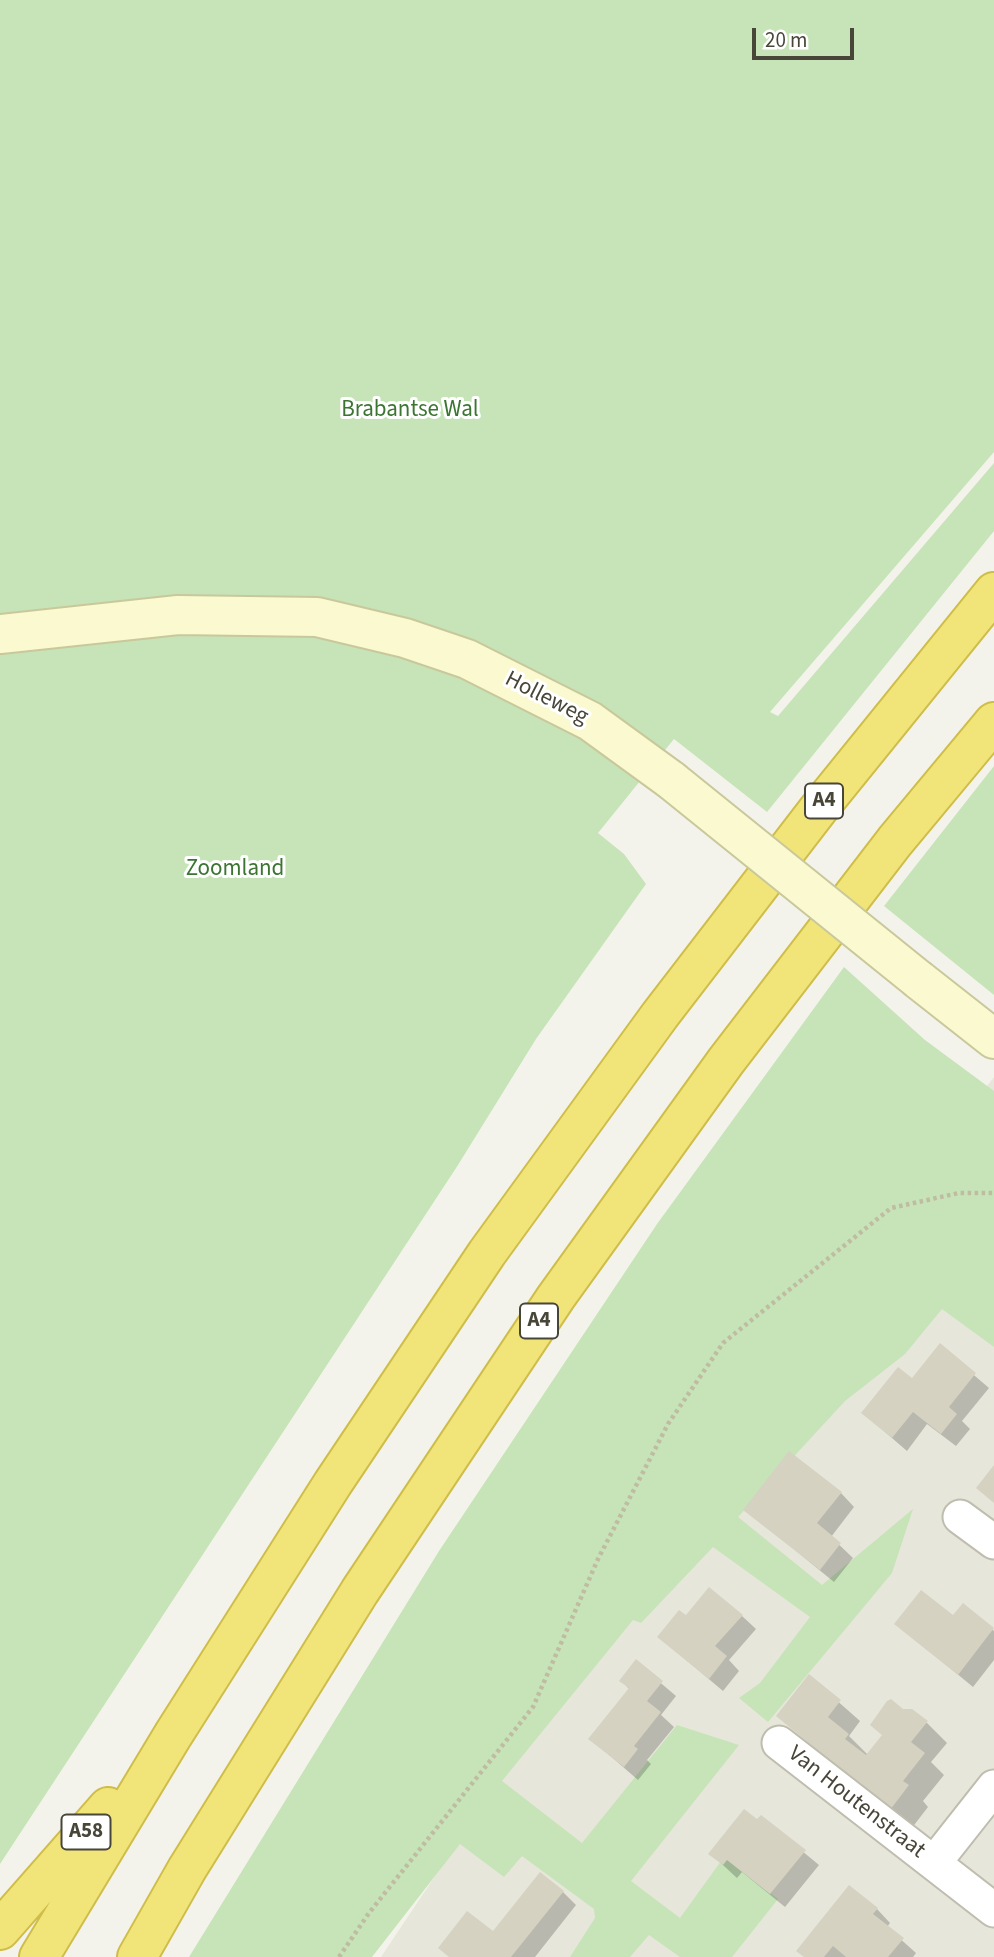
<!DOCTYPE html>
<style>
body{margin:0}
#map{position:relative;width:994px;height:1957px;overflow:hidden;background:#f4f3eb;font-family:"Source Sans 3",sans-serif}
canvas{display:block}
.scale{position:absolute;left:752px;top:28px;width:102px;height:32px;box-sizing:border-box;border:4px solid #484539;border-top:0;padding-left:9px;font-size:21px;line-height:24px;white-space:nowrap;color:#484539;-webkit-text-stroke:5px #fff;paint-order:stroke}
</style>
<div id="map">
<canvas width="994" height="1957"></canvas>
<div class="scale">20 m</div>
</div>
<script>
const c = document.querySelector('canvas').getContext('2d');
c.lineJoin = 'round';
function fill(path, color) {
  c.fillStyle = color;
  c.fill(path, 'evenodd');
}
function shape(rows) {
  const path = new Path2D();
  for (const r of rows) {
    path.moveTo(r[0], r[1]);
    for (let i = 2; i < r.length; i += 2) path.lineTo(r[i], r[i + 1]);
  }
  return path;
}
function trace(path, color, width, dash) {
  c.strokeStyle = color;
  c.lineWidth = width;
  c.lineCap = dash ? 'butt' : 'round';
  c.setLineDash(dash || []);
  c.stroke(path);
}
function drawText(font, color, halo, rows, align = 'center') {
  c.font = font + ' "Source Sans 3",sans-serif';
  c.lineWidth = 6;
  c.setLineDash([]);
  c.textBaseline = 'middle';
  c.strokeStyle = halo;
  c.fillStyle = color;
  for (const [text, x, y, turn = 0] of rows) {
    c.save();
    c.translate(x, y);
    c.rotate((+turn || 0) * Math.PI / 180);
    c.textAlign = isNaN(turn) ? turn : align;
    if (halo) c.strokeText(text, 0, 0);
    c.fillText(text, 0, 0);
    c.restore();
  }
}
fill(shape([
 [994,1077,994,1957,381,1957,821,1298]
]), '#e7e6da');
fill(shape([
 [0,0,994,0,994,452,770,712,778,716,994,463,994,531,767,812,674,739,598,833,624,854,646,884,536,1039,458,1165,0,1864],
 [994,766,994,995,884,906],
 [844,967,925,1040,994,1091,994,1347,942,1309,905,1354,845,1401,738,1517,822,1585,913,1509,892,1573,768,1722,739,1698,760,1683,810,1617,713,1547,641,1623,633,1620,502,1781,582,1843,677,1725,739,1745,631,1881,680,1918,724,1857,778,1899,732,1957,680,1957,649,1935,630,1957,570,1957,595,1918,594,1909,522,1856,504,1877,460,1844,372,1957,189,1957,439,1551,657,1224]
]), '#c6e4b8');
fill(shape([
 [940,1346,989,1388,962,1421,970,1429,956,1446,927,1424,907,1451,863,1413,913,1381],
 [841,1493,854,1507,831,1537,853,1558,834,1582,745,1509],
 [963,1606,994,1631,994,1660,973,1687,897,1624,953,1618],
 [742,1616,756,1629,729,1660,739,1671,723,1691,659,1637,686,1618],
 [636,1662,676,1696,661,1715,674,1727,647,1760,651,1764,638,1780,591,1739,630,1690,621,1680],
 [809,1676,860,1721,849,1736,868,1755,902,1711,927,1723,947,1743,931,1762,944,1775,923,1801,928,1807,911,1829,778,1716],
 [761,1817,819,1865,785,1907,742,1872,737,1878,711,1854],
 [563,1892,576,1905,535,1957,449,1957],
 [877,1909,890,1923,887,1927,916,1953,913,1957,805,1957]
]), '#0003');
fill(shape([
 [940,1343,976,1373,949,1407,957,1414,941,1434,913,1412,892,1438,861,1413,898,1367,912,1378],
 [789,1451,842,1492,817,1523,841,1543,820,1570,743,1510],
 [994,1465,994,1503,976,1488],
 [709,1587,743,1615,715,1646,727,1656,709,1679,657,1637,679,1610,686,1615],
 [921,1590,953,1615,963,1603,994,1628,958,1675,894,1624],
 [636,1659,663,1681,647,1701,661,1712,634,1746,638,1749,624,1767,588,1739,629,1688,619,1681],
 [809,1674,841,1700,828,1717,849,1734,845,1739,866,1755,882,1735,870,1725,887,1701,891,1699,903,1709,912,1709,928,1721,911,1742,925,1753,903,1781,909,1785,890,1810,776,1716],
 [744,1809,757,1819,761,1815,806,1850,770,1894,727,1860,723,1865,708,1854],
 [540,1872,564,1891,511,1957,449,1957,438,1948,467,1911,493,1931],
 [849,1885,878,1908,873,1914,904,1938,888,1957,846,1957,833,1946,824,1957,804,1957,796,1951]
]), '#d5d2c1');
const street = shape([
 [960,1517,994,1542],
 [779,1743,994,1910],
 [934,1863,994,1787]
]);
const secondary = shape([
 [0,634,178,615,317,617,405,638,467,659,590,721,671,780],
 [919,980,994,1039]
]);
const highway = shape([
 [0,1930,108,1807],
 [39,1957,173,1735,333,1483,487,1253,660,1015,820,807,994,592],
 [137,1957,187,1869,360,1591,556,1297,726,1061,895,841,994,722]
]);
trace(street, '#bfbdae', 37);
trace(secondary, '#c9c89b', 42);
trace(highway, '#cfbd4a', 42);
trace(shape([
 [339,1957,369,1913,533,1707,598,1559,668,1424,723,1343,891,1208,959,1193,994,1193]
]), '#bfbca1', 4.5, [3.5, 3.5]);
trace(street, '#fff', 33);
trace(secondary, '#faf9cf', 38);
trace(highway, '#f1e57a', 38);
const secondaryBridge = shape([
 [671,780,919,980]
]);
trace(secondaryBridge, '#c9c89b', 42, []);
trace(secondaryBridge, '#faf9cf', 38);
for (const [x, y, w] of [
 [824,801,38],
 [539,1321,38],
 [86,1832,49]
]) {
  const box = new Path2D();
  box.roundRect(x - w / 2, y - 17.5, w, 35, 5);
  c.fillStyle = '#fff';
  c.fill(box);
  trace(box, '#484539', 2);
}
drawText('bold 21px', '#484539', null, [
 ["A4",824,801],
 ["A4",539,1321],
 ["A58",86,1832]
]);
drawText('23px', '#3b7531', '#fff', [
 ["Brabantse Wal",410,411],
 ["Zoomland",235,870]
]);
drawText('23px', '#484539', '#fff', [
 ["Holleweg",546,699,27],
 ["Van Houtenstraat",856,1803,38]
]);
</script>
